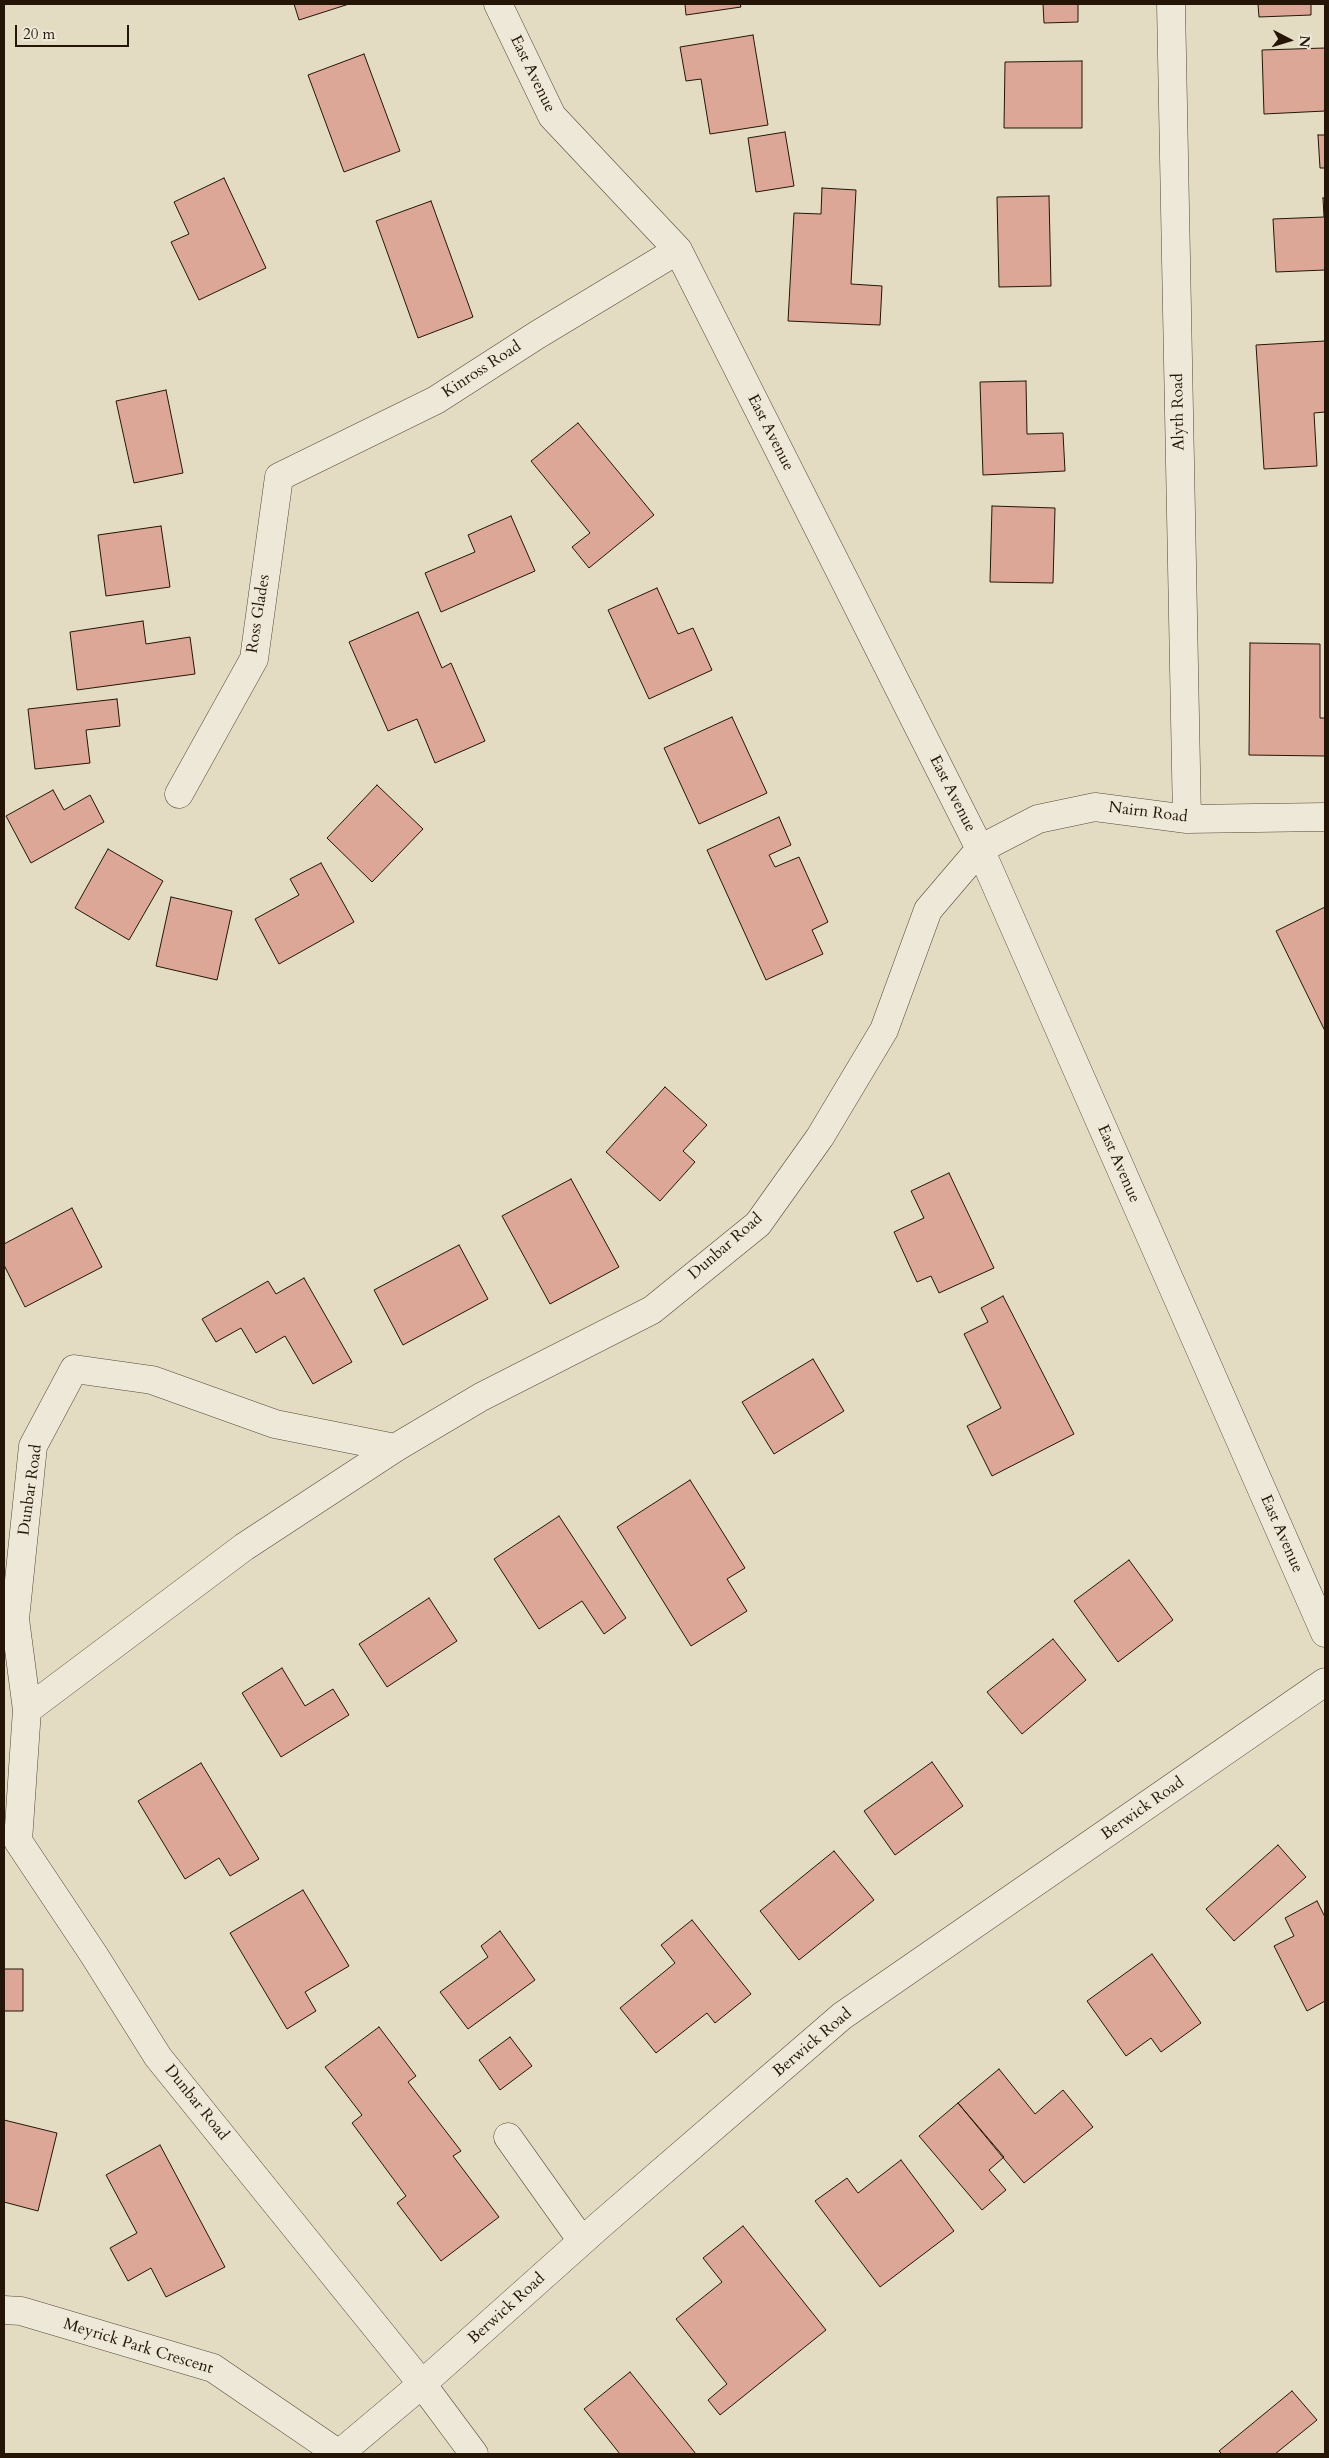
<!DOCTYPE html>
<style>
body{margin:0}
#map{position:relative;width:1329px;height:2458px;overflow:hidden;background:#e3dcc2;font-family:Cardo,serif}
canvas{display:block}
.frame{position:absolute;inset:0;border:5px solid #241507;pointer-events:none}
.north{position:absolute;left:1264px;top:15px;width:50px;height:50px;-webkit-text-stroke:4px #ede8d7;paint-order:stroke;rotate:95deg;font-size:14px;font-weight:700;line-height:20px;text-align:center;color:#241507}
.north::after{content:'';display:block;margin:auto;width:18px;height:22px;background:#241507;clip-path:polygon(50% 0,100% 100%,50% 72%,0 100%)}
.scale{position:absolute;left:15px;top:25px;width:114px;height:22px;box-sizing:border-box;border:2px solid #241507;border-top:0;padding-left:6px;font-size:15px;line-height:18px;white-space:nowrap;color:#241507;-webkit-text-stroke:4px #ede8d7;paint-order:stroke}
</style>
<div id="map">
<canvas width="1329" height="2458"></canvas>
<div class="frame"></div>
<div class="north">N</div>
<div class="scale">20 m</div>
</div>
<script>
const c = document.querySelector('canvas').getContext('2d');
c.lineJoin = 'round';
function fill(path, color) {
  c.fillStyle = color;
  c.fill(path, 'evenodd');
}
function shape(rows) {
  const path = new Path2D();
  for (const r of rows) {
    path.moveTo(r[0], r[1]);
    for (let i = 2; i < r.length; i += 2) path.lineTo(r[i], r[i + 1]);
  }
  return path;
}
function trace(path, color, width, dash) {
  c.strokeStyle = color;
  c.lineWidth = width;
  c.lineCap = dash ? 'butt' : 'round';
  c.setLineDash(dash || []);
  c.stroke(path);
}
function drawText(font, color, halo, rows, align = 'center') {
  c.font = font + ' Cardo,serif';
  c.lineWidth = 4;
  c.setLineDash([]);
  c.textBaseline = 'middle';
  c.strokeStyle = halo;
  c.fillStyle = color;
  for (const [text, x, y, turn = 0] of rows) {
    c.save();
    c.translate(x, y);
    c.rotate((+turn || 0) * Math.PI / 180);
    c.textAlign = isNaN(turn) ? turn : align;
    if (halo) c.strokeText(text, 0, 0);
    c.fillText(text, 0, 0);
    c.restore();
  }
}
const building = shape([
 [294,4,349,4,299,20,294,4],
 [685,4,740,4,741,7,686,15,685,4],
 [1043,4,1078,4,1078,22,1044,23,1043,4],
 [1258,4,1311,4,1311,15,1259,17,1258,4],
 [753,35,768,125,710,134,701,79,686,81,680,47,753,35],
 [1325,48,1325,111,1264,114,1262,50,1325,48],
 [364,54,400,151,344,172,308,75,364,54],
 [1082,61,1082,128,1004,128,1005,62,1082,61],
 [785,132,794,186,756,192,748,138,785,132],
 [1318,135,1325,135,1325,168,1320,168,1318,135],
 [224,178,266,268,199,300,171,242,189,234,174,202,224,178],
 [822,188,856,190,851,284,882,286,880,325,788,321,794,213,821,214,822,188],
 [1049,196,1051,286,999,287,997,197,1049,196],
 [1323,198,1325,198,1325,270,1276,272,1273,219,1324,217,1323,198],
 [431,201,473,317,418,338,376,221,431,201],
 [1325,341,1325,412,1314,413,1317,466,1264,469,1256,345,1325,341],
 [1026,381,1027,434,1063,433,1065,471,983,475,980,382,1026,381],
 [166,390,183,473,134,483,116,401,166,390],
 [578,423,654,515,589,568,572,547,590,533,531,461,578,423],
 [992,506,1055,508,1053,583,990,582,992,506],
 [511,516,535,571,441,612,425,573,475,552,468,535,511,516],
 [161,526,170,587,106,596,98,535,161,526],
 [657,588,678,634,693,628,712,670,649,699,608,610,657,588],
 [418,612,442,668,451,663,485,741,435,763,417,719,388,731,349,642,418,612],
 [143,621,146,644,190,637,195,674,77,690,70,632,143,621],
 [1250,643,1320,644,1320,718,1325,718,1325,756,1249,755,1250,643],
 [117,699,120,726,86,730,90,763,35,769,28,709,117,699],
 [732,717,767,793,699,824,664,748,732,717],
 [377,785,423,829,372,882,327,838,377,785],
 [53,790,64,810,90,795,104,822,31,863,6,816,53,790],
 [779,817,791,845,769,855,775,867,799,857,828,922,812,930,823,954,766,980,707,850,779,817],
 [108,849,163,881,129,940,75,908,108,849],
 [321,863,354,922,279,964,255,919,299,895,290,879,321,863],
 [171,897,232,911,217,980,156,966,171,897],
 [1325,907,1325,1031,1276,931,1325,907],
 [665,1087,707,1125,683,1151,695,1162,660,1201,606,1152,665,1087],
 [949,1173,994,1268,939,1293,931,1276,917,1282,894,1232,924,1218,911,1191,949,1173],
 [571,1179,619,1267,550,1304,502,1216,571,1179],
 [72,1208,102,1267,25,1307,4,1265,4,1244,72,1208],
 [459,1245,488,1299,403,1345,374,1290,459,1245],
 [304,1278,352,1362,313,1384,285,1336,256,1353,241,1328,216,1342,202,1319,268,1281,276,1294,304,1278],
 [1003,1296,1074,1434,992,1476,967,1426,1001,1408,964,1334,988,1322,981,1308,1003,1296],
 [813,1359,844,1411,774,1454,742,1402,813,1359],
 [690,1480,745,1568,727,1579,747,1611,691,1646,617,1527,690,1480],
 [559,1516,626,1618,604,1634,582,1601,539,1629,494,1559,559,1516],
 [1129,1560,1173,1620,1118,1662,1074,1601,1129,1560],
 [429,1598,457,1641,387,1687,359,1644,429,1598],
 [1053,1639,1086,1680,1022,1734,987,1692,1053,1639],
 [282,1668,305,1706,333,1689,349,1715,281,1757,242,1693,282,1668],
 [932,1762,963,1806,895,1855,864,1811,932,1762],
 [201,1763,259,1859,230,1876,219,1858,185,1879,138,1801,201,1763],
 [1278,1845,1306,1877,1234,1941,1206,1909,1278,1845],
 [834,1851,874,1900,799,1960,760,1911,834,1851],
 [303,1890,349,1966,305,1992,316,2011,287,2029,230,1933,303,1890],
 [1317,1901,1325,1917,1325,2001,1307,2011,1274,1946,1294,1936,1285,1918,1317,1901],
 [692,1920,751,1994,715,2023,707,2013,656,2053,620,2008,675,1963,661,1945,692,1920],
 [500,1931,535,1980,468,2029,440,1992,488,1957,481,1946,500,1931],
 [1152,1954,1201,2023,1161,2052,1151,2038,1126,2056,1087,2001,1152,1954],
 [4,1969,23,1969,23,2011,4,2011,4,1969],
 [379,2027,416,2076,408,2082,461,2151,453,2156,499,2217,441,2261,397,2203,406,2196,352,2123,362,2115,325,2067,379,2027],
 [510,2037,532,2066,500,2090,479,2060,510,2037],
 [999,2069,1035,2114,1063,2090,1093,2127,1024,2183,958,2103,999,2069],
 [958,2103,1004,2157,989,2170,1006,2190,982,2210,919,2136,958,2103],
 [4,2120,57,2133,38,2211,4,2202,4,2120],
 [160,2145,225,2267,166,2297,151,2268,128,2281,110,2248,137,2233,106,2175,160,2145],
 [901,2160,954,2231,880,2287,815,2201,847,2178,858,2193,901,2160],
 [743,2226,826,2330,720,2415,708,2400,727,2384,676,2319,722,2282,703,2258,743,2226],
 [630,2372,696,2454,620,2454,584,2409,630,2372],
 [1292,2391,1317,2420,1275,2454,1222,2454,1219,2451,1292,2391]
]);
fill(building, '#dca796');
trace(building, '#241507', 1);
const minor = shape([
 [498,4,552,116,678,250,980,849,1325,1633],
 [1171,4,1187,819],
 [179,794,254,659,279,477,436,400,537,335,678,250],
 [27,1710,15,1619,33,1446,74,1369,152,1380,275,1424,395,1448],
 [508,2137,582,2241],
 [4,2310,21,2311,213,2368,339,2454],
 [339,2454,422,2384,599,2226,842,2016,1325,1682],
 [474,2454,422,2384,158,2057,94,1955,18,1841,27,1710,244,1547,395,1448,481,1397,652,1310,758,1224,820,1137,884,1030,928,910,980,849,1038,819,1095,807,1187,819,1325,817]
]);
trace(minor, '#544736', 29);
trace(minor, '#ede8d7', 28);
drawText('16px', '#241507', '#ede8d7', [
 ["East Avenue",532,74,64],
 ["Kinross Road",482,370,-33],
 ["Alyth Road",1179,412,-91],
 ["East Avenue",770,433,63],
 ["Ross Glades",259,614,-81],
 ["East Avenue",952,794,63],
 ["Nairn Road",1148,813,7],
 ["East Avenue",1118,1164,66],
 ["Dunbar Road",726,1247,-41],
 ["Dunbar Road",31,1490,-82],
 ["East Avenue",1281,1534,66],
 ["Berwick Road",1143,1809,-35],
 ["Berwick Road",813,2043,-40],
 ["Dunbar Road",196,2103,51],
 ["Berwick Road",507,2309,-42],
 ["Meyrick Park Crescent",138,2347,17]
]);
</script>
